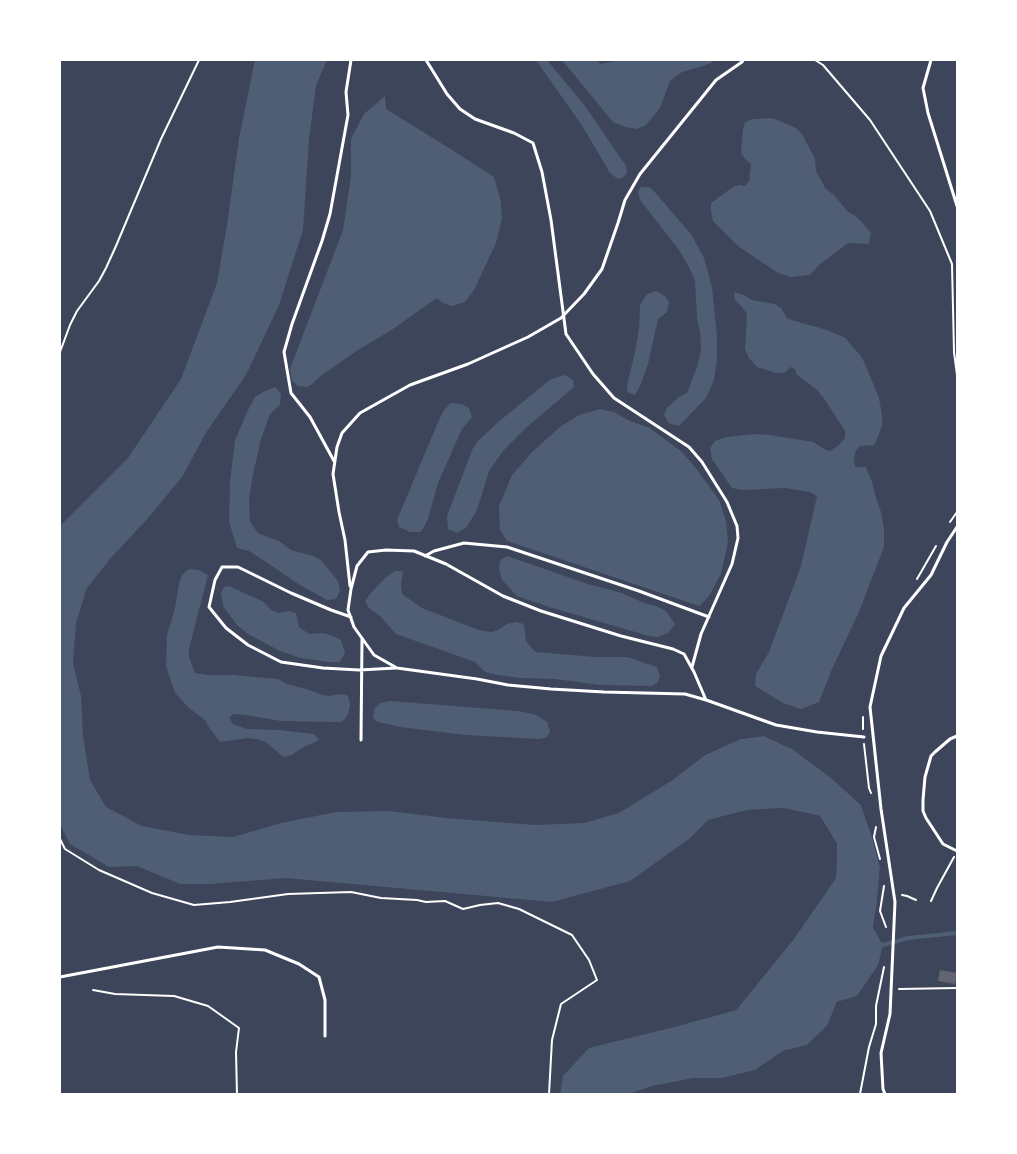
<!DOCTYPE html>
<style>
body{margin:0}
#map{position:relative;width:1017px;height:1154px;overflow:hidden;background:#2d3142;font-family:Lato,sans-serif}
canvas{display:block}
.frame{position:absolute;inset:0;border:61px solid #fff;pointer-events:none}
</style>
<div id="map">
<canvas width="1017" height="1154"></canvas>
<div class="frame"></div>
</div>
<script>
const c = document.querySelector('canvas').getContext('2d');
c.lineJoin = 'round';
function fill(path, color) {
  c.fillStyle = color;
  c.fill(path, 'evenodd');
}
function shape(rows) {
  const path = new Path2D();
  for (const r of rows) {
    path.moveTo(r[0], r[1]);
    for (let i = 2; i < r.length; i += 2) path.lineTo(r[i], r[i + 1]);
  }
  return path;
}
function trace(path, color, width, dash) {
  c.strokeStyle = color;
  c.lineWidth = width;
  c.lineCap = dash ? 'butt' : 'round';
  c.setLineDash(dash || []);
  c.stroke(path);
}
fill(shape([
 [60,60,957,60,957,1094,629,1094,653,1086,694,1078,723,1078,755,1070,783,1051,807,1045,827,1026,837,1002,857,996,883,945,873,927,877,902,880,867,872,837,861,805,830,777,792,749,764,736,740,739,705,755,671,781,708,820,748,810,783,808,820,816,837,844,836,878,793,940,736,1010,638,1037,563,1076,560,1094,60,1094]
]), '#3c4559');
fill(shape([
 [255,60,327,60,316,85,309,140,303,230,279,305,246,375,207,431,182,477,149,517,110,559,87,588,76,623,73,663,81,696,83,736,90,780,106,807,142,826,189,835,233,837,281,823,336,812,390,811,446,818,535,825,584,823,619,813,671,781,705,755,740,739,764,736,792,749,830,777,861,805,872,837,880,867,877,902,873,927,883,945,878,965,857,996,837,1002,827,1026,807,1045,783,1051,755,1070,723,1078,694,1078,653,1086,629,1094,560,1094,563,1076,589,1048,674,1027,736,1010,793,940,836,878,837,844,820,816,783,808,748,810,708,820,689,839,630,881,552,902,286,878,210,884,180,884,137,866,109,867,70,844,60,824,60,526,128,458,181,379,217,283,227,225,239,138],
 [536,60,547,60,585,106,626,166,627,173,622,178,618,179,610,173,583,127],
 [562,60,597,60,600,64,621,60,713,60,711,63,703,66,682,72,670,81,660,108,645,126,636,129,626,127,613,122],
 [385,96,386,109,449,148,494,177,501,202,502,219,496,243,474,290,465,302,452,306,443,303,437,298,390,331,358,350,322,375,312,384,307,387,298,386,292,381,290,369,343,230,351,176,351,139,364,114],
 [770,118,778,120,796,128,802,134,815,159,816,171,826,189,834,195,848,212,854,215,861,221,871,233,869,244,848,243,819,265,810,275,791,277,778,273,738,246,713,221,711,211,711,203,719,197,733,187,740,185,745,186,749,181,751,164,746,160,741,153,743,129,745,122,752,119],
 [640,187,649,187,652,189,691,234,704,258,712,287,717,337,717,360,714,380,706,398,679,426,671,424,668,422,664,415,667,408,679,397,687,393,697,367,701,350,700,332,697,318,695,281,690,269,679,250,640,200,638,192],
 [656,291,665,296,669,302,667,312,658,319,648,364,641,384,635,395,627,392,628,381,635,352,639,329,640,305,647,294],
 [734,292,744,295,752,300,775,304,781,308,787,318,791,320,824,329,846,338,850,344,861,356,866,366,879,398,882,415,882,426,878,437,874,445,860,446,856,451,854,458,855,467,866,467,872,482,876,498,881,512,884,529,884,547,859,612,832,669,819,702,801,709,783,703,755,686,756,674,769,652,801,566,817,496,810,492,785,488,743,490,732,488,712,459,710,448,715,441,726,437,755,434,770,435,813,442,826,450,830,451,839,445,845,438,845,431,823,397,816,389,797,375,796,371,792,367,789,368,787,371,783,373,776,373,757,367,749,358,745,349,747,314,741,306,735,300],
 [565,375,573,380,574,387,527,427,503,451,489,471,477,510,466,528,457,533,448,529,447,516,473,448,478,441,497,423,551,379],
 [275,387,281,394,280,405,270,414,261,439,252,479,249,501,250,522,258,533,279,541,291,550,313,556,321,560,338,581,340,591,336,599,327,600,300,585,263,560,249,551,237,548,229,522,230,482,235,440,247,412,255,397,265,391],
 [451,403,461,404,469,408,472,417,462,429,438,483,428,519,421,532,410,532,399,527,397,520,438,422,444,410],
 [600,409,614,412,630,421,648,427,681,451,695,467,719,500,726,521,728,542,721,574,709,596,699,606,507,541,500,530,499,506,512,475,533,451,560,427,579,415],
 [507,556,588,584,622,593,644,603,656,606,666,611,675,624,668,633,658,637,649,636,549,607,517,596,502,580,499,569,500,560],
 [190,569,199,570,208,575,189,649,189,657,195,673,208,675,233,675,278,679,287,684,310,690,319,694,328,696,341,694,347,695,349,699,350,705,348,714,345,719,341,722,331,722,281,721,246,715,234,714,229,717,233,724,247,729,279,730,314,734,319,740,300,749,292,755,283,757,266,742,256,739,248,738,220,742,208,726,206,721,189,708,175,693,166,666,167,635,175,608,179,584,182,575,187,570],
 [395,571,403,571,401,584,402,594,422,608,479,630,491,632,498,630,507,624,516,622,524,624,526,641,535,652,596,657,627,657,657,667,660,677,657,683,652,686,600,685,555,679,521,678,497,675,485,672,475,662,396,634,380,616,369,608,365,601,370,594,385,578],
 [229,586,264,602,271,610,278,613,289,611,296,613,299,627,309,634,323,633,333,636,341,640,345,653,340,662,329,662,300,658,280,651,248,634,237,625,223,606,221,593,224,587],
 [390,701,519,711,536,715,547,722,550,731,547,737,540,739,465,735,400,727,378,722,373,718,374,709,380,703]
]), '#4f5d75');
trace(shape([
 [883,945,908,938,957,933]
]), '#4f5d75', 4);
fill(shape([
 [940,970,957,973,955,984,938,981]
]), '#626471');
trace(shape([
 [815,60,823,65,870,120,930,211,952,264,954,352,957,375],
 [60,352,70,325,77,311,99,281,106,268,116,246,161,139,199,60],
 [950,522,957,512],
 [917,579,936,546],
 [863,717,863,729],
 [864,744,869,788,871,793],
 [876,827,874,837,880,859],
 [60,839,65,849,99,870,152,893,194,905,230,902,288,894,351,892,381,898,417,900,426,902,445,901,463,909,480,905,498,903,519,909,572,935,589,960,597,980,561,1004,552,1040,549,1094],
 [884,886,880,911,886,927],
 [902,895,907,896,916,900],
 [931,901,937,888,954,857],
 [899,989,957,988],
 [93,990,115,994,174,996,208,1006,239,1028,236,1052,237,1094],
 [860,1094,869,1047,876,1024,876,1006,884,967]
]), '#fff', 2);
trace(shape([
 [426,60,447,94,460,109,475,119,514,133,533,143,542,172,551,220,566,334,593,374,614,398,689,447,702,462,727,502,737,526,738,538,732,564,701,634,692,667],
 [931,60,923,88,928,113,957,206],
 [334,461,310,417,291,393,284,352,292,324,322,241,330,214,348,115,346,92,351,60],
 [425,556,434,551,464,543,507,547,639,591,709,617],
 [350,586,345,540,339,512,333,474,337,447,342,433,360,413,410,385,468,364,528,337,561,318,584,294,602,269,618,223,625,200,640,174,716,80,742,62,743,60],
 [351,617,331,610,291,593,238,567,222,567,215,580,209,607,226,628,248,645,281,662,323,668,359,670,396,668],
 [706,700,694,672,684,654,673,649,621,636,541,611,503,596,446,564,414,551,386,550,368,552,357,566,351,589,348,610,354,627,374,655,397,668,477,679,508,685,551,689,604,692,685,694,706,700,709,701,776,725,817,732,864,737],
 [957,736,950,739,935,752,931,756,925,777,923,800,923,811,926,818,943,844,957,851],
 [361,740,362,639],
 [60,977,218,947,265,950,299,964,319,977,325,1000,325,1036],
 [885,1094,883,1089,881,1053,890,1014,895,902,881,809,870,707,881,656,904,608,931,575,947,542,957,527]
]), '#fff', 3);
</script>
